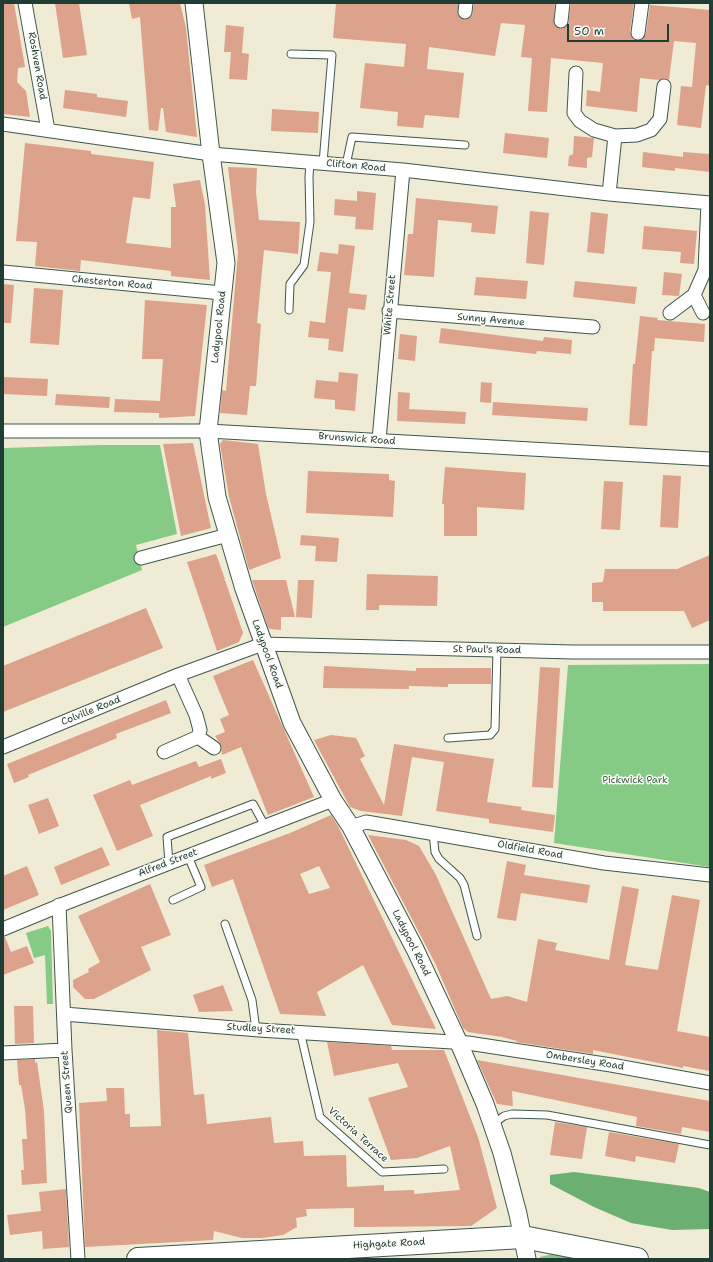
<!DOCTYPE html>
<style>
body{margin:0}
#map{position:relative;width:713px;height:1262px;overflow:hidden;background:#f0ebd4;font-family:"Shantell Sans",sans-serif}
canvas{display:block}
.frame{position:absolute;inset:0;border:4px solid #1f3d34;pointer-events:none}
.scale{position:absolute;left:567px;top:24px;width:102px;height:18px;box-sizing:border-box;border:2px solid #1f3d34;border-top:0;padding-left:5px;font-size:12px;line-height:14px;white-space:nowrap;color:#1f3d34;-webkit-text-stroke:3px #fdfcf7;paint-order:stroke}
</style>
<div id="map">
<canvas width="713" height="1262"></canvas>
<div class="frame"></div>
<div class="scale">50 m</div>
</div>
<script>
const c = document.querySelector('canvas').getContext('2d');
c.lineJoin = 'round';
function fill(path, color) {
  c.fillStyle = color;
  c.fill(path, 'evenodd');
}
function shape(rows) {
  const path = new Path2D();
  for (const r of rows) {
    path.moveTo(r[0], r[1]);
    for (let i = 2; i < r.length; i += 2) path.lineTo(r[i], r[i + 1]);
  }
  return path;
}
function trace(path, color, width, dash) {
  c.strokeStyle = color;
  c.lineWidth = width;
  c.lineCap = dash ? 'butt' : 'round';
  c.setLineDash(dash || []);
  c.stroke(path);
}
function drawText(font, color, halo, rows, align = 'center') {
  c.font = font + ' "Shantell Sans",sans-serif';
  c.lineWidth = 3;
  c.setLineDash([]);
  c.textBaseline = 'middle';
  c.strokeStyle = halo;
  c.fillStyle = color;
  for (const [text, x, y, turn = 0] of rows) {
    c.save();
    c.translate(x, y);
    c.rotate((+turn || 0) * Math.PI / 180);
    c.textAlign = isNaN(turn) ? turn : align;
    if (halo) c.strokeText(text, 0, 0);
    c.fillText(text, 0, 0);
    c.restore();
  }
}
fill(shape([
 [101,445,160,445,177,534,136,545,142,570,3,627,3,448],
 [710,664,710,867,554,843,568,665],
 [48,926,51,931,53,1004,47,1004,45,955,34,958,26,933],
 [561,1252,592,1259,540,1259,540,1257]
]), '#85cb86');
fill(shape([
 [574,1172,699,1188,710,1192,710,1229,672,1230,631,1223,594,1207,550,1184,550,1175]
]), '#6caf73');
fill(shape([
 [3,3,14,3,25,67,18,68,17,82,26,91,30,117,3,114],
 [55,3,79,3,87,55,63,58],
 [129,3,180,3,186,28,197,137,166,132,163,108,161,108,158,131,149,130,140,17,132,19],
 [336,3,458,3,458,15,465,20,472,16,474,3,555,3,554,24,561,29,568,25,571,3,634,3,630,32,633,39,637,41,641,40,646,34,650,5,710,10,710,86,706,85,701,128,677,125,681,86,692,87,696,43,674,41,669,80,665,78,659,80,640,78,637,112,586,106,587,90,600,92,603,63,551,58,547,112,528,111,532,58,521,57,525,25,501,23,495,56,429,47,427,69,464,73,459,118,425,115,423,128,397,126,398,112,360,108,365,63,404,67,406,44,333,38],
 [226,25,244,27,242,53,249,54,247,80,229,79,231,52,224,52],
 [65,90,97,94,97,97,128,101,126,117,63,108],
 [272,109,319,112,318,133,271,131],
 [505,133,549,138,547,158,503,153],
 [574,136,594,138,592,157,587,158,587,168,568,166,569,156,573,154],
 [25,143,91,151,91,154,154,162,150,199,133,197,126,243,171,248,171,207,176,207,173,184,200,180,205,205,210,280,171,276,171,271,81,260,80,271,35,266,37,242,16,241],
 [643,152,683,157,683,152,710,154,710,172,675,168,675,171,642,167],
 [228,167,257,168,256,192,259,220,300,222,298,254,264,250,257,323,261,324,256,386,250,386,247,415,220,413,222,390,226,391,238,252],
 [357,191,376,193,373,230,355,229,356,217,334,215,335,199,357,201],
 [416,198,498,206,495,234,471,232,472,223,438,220,434,277,404,275,408,234,413,234],
 [530,211,549,213,544,265,526,263],
 [591,212,608,214,604,254,587,252],
 [644,226,697,231,694,264,680,263,681,252,642,249],
 [339,244,355,246,349,293,367,295,365,310,348,308,343,352,328,350,329,339,308,337,310,321,325,323,331,272,317,271,320,252,338,254],
 [664,272,682,274,679,296,662,295],
 [476,277,528,281,526,299,474,295],
 [575,281,637,287,635,304,573,297],
 [3,284,14,285,11,323,3,323],
 [34,288,63,290,59,345,30,343],
 [145,300,207,305,195,416,159,418,159,413,114,412,115,399,160,401,163,359,142,359],
 [640,316,658,318,657,320,705,324,704,342,655,338,654,351,652,351,647,426,629,425,633,364,635,364],
 [441,328,543,341,544,337,572,340,571,354,537,351,536,354,439,343],
 [400,334,417,336,415,361,398,359],
 [339,372,358,374,355,411,335,409,335,400,314,398,316,380,338,382],
 [3,377,48,379,47,396,3,394],
 [481,382,492,383,491,403,480,402],
 [398,392,410,393,409,409,466,412,465,424,397,421],
 [56,394,110,397,109,408,55,405],
 [493,402,588,408,587,421,492,415],
 [223,440,258,444,266,494,281,558,249,570,229,497,220,444],
 [193,443,211,528,181,536,163,444],
 [445,467,526,473,524,510,477,507,477,536,444,536,444,504,442,504],
 [308,471,389,474,389,480,395,481,393,517,306,513],
 [663,475,681,476,678,528,660,527],
 [604,481,623,482,620,530,601,529],
 [301,535,339,538,337,562,315,561,316,546,300,545],
 [216,554,225,579,223,580,225,580,243,633,239,642,217,651,187,562],
 [710,555,710,620,692,628,684,611,603,611,603,602,592,602,592,583,603,582,605,569,677,569],
 [367,574,438,576,437,606,379,605,379,610,366,610],
 [252,580,286,580,295,617,281,617,281,630,270,629,268,627],
 [298,580,314,580,312,618,296,617],
 [146,608,163,648,3,712,3,666],
 [253,660,314,797,268,815,241,747,222,755,221,745,215,736,225,732,220,719,229,715,213,676],
 [324,666,416,671,416,668,491,668,491,684,448,684,448,687,409,686,409,689,323,688],
 [540,667,560,668,553,788,532,787],
 [166,700,171,713,116,734,117,738,28,775,29,777,14,783,7,764],
 [331,735,356,738,365,756,360,759,384,805,394,744,494,759,487,802,522,807,521,810,555,815,553,832,489,823,489,819,436,811,444,762,412,757,402,816,361,811,350,807,314,740],
 [221,759,226,773,211,779,211,776,140,805,153,836,117,851,93,795,130,780,132,785,196,761,199,767],
 [48,798,59,826,39,834,28,805],
 [331,815,338,826,436,1029,392,1025,363,965,317,992,326,1016,280,1014,233,879,212,887,204,865,290,833],
 [319,866,330,888,309,894,300,874],
 [368,835,406,840,419,846,436,875,491,999,507,996,527,1002,538,939,557,943,555,950,609,960,622,886,639,889,625,965,658,970,672,895,700,900,677,1031,710,1037,710,1071,683,1066,683,1068,593,1050,593,1054,516,1042,517,1041,502,1037,468,1032,463,1028,435,963],
 [102,847,110,865,61,885,54,867],
 [507,861,526,865,524,875,590,885,587,903,521,893,516,921,497,918],
 [27,866,39,895,3,910,3,876],
 [150,884,171,935,141,947,151,970,94,999,85,999,73,987,73,980,89,972,88,969,100,962,78,916],
 [3,937,5,937,11,952,27,946,34,963,3,975],
 [223,985,233,1011,199,1012,193,995],
 [14,1006,33,1006,34,1043,15,1044],
 [157,1030,188,1033,194,1095,204,1094,207,1124,271,1117,274,1143,303,1141,304,1156,346,1155,347,1187,384,1185,384,1191,414,1190,414,1194,460,1190,450,1146,417,1158,391,1160,368,1098,408,1087,398,1063,334,1076,327,1042,391,1046,392,1050,444,1050,478,1137,497,1208,471,1226,354,1227,354,1208,306,1209,307,1216,296,1218,297,1227,283,1235,262,1238,242,1238,214,1231,213,1240,85,1247,79,1103,107,1101,106,1088,124,1088,125,1114,130,1114,130,1127,161,1126],
 [35,1059,35,1063,37,1062,44,1111,47,1183,22,1185,21,1170,24,1170,22,1139,27,1139,25,1109,21,1085,19,1085,17,1060],
 [477,1060,710,1101,710,1132,682,1127,681,1134,636,1126,637,1117,512,1091,513,1106,497,1104],
 [555,1122,587,1127,582,1159,550,1155],
 [609,1132,679,1144,675,1163,636,1156,635,1162,605,1156],
 [66,1189,69,1247,43,1249,42,1231,10,1235,7,1215,41,1211,39,1192]
]), '#dca28b');
const service = shape([
 [291,54,332,55,323,163],
 [346,165,352,137,465,145],
 [289,310,290,284,304,265,310,222,309,177,310,162],
 [448,738,490,735,495,729,497,650],
 [433,833,435,852,439,859,460,878,464,885,477,936],
 [169,863,167,837,253,804,265,826],
 [173,900,201,887,188,856],
 [225,924,252,1000,256,1030],
 [300,1031,320,1117,382,1172,444,1169],
 [493,1124,504,1116,512,1114,547,1115,710,1145]
]);
const minor = shape([
 [25,3,48,130],
 [465,12,466,3],
 [561,21,563,3],
 [638,33,642,3],
 [576,73,574,113,580,121,594,130,615,136,637,135,651,130,660,119,664,86],
 [3,124,211,154,403,170,609,194,710,203],
 [609,194,615,136],
 [3,272,222,293],
 [694,295,703,313],
 [389,311,593,327],
 [670,313,694,295,705,270,708,203],
 [3,431,208,431,710,459],
 [379,440,403,170],
 [141,558,228,535],
 [198,737,214,748],
 [3,747,178,675,263,644,573,652,710,652],
 [164,752,198,737,200,730,196,715,178,675],
 [351,827,366,822,604,863,710,875],
 [59,905,65,1050,78,1259],
 [3,929,66,903,333,800],
 [64,1014,259,1030,468,1043,611,1065,710,1083],
 [3,1053,65,1050]
]);
const tertiary = shape([
 [194,3,211,154,226,263,208,431,217,497,244,589,292,723,333,800,351,827,415,949,459,1043,485,1104,502,1153,518,1214,527,1259]
]);
const trunk = shape([
 [138,1259,523,1237,637,1259]
]);
trace(service, '#3e574c', 9);
trace(minor, '#3e574c', 15);
trace(tertiary, '#3e574c', 19);
trace(trunk, '#3e574c', 24);
trace(service, '#fff', 7);
trace(minor, '#fff', 13);
trace(tertiary, '#fff', 17);
trace(trunk, '#fff', 22);
drawText('10px', '#1f3d34', '#fdfcf7', [
 ["Roshven Road",37,66,80],
 ["Clifton Road",356,166,5],
 ["Chesterton Road",112,283,5],
 ["White Street",390,305,-85],
 ["Sunny Avenue",491,320,5],
 ["Ladypool Road",219,327,-84],
 ["Brunswick Road",357,439,4],
 ["St Paul's Road",487,650,1],
 ["Ladypool Road",267,654,70],
 ["Colville Road",91,711,-22],
 ["Oldfield Road",530,850,10],
 ["Alfred Street",168,863,-21],
 ["Ladypool Road",411,943,63],
 ["Studley Street",261,1029,3],
 ["Ombersley Road",585,1061,9],
 ["Queen Street",67,1082,-94],
 ["Victoria Terrace",358,1135,42],
 ["Highgate Road",389,1244,-3]
]);
drawText('10px', '#386048', '#fdfcf7', [
 ["Pickwick Park",635,780]
]);
</script>
